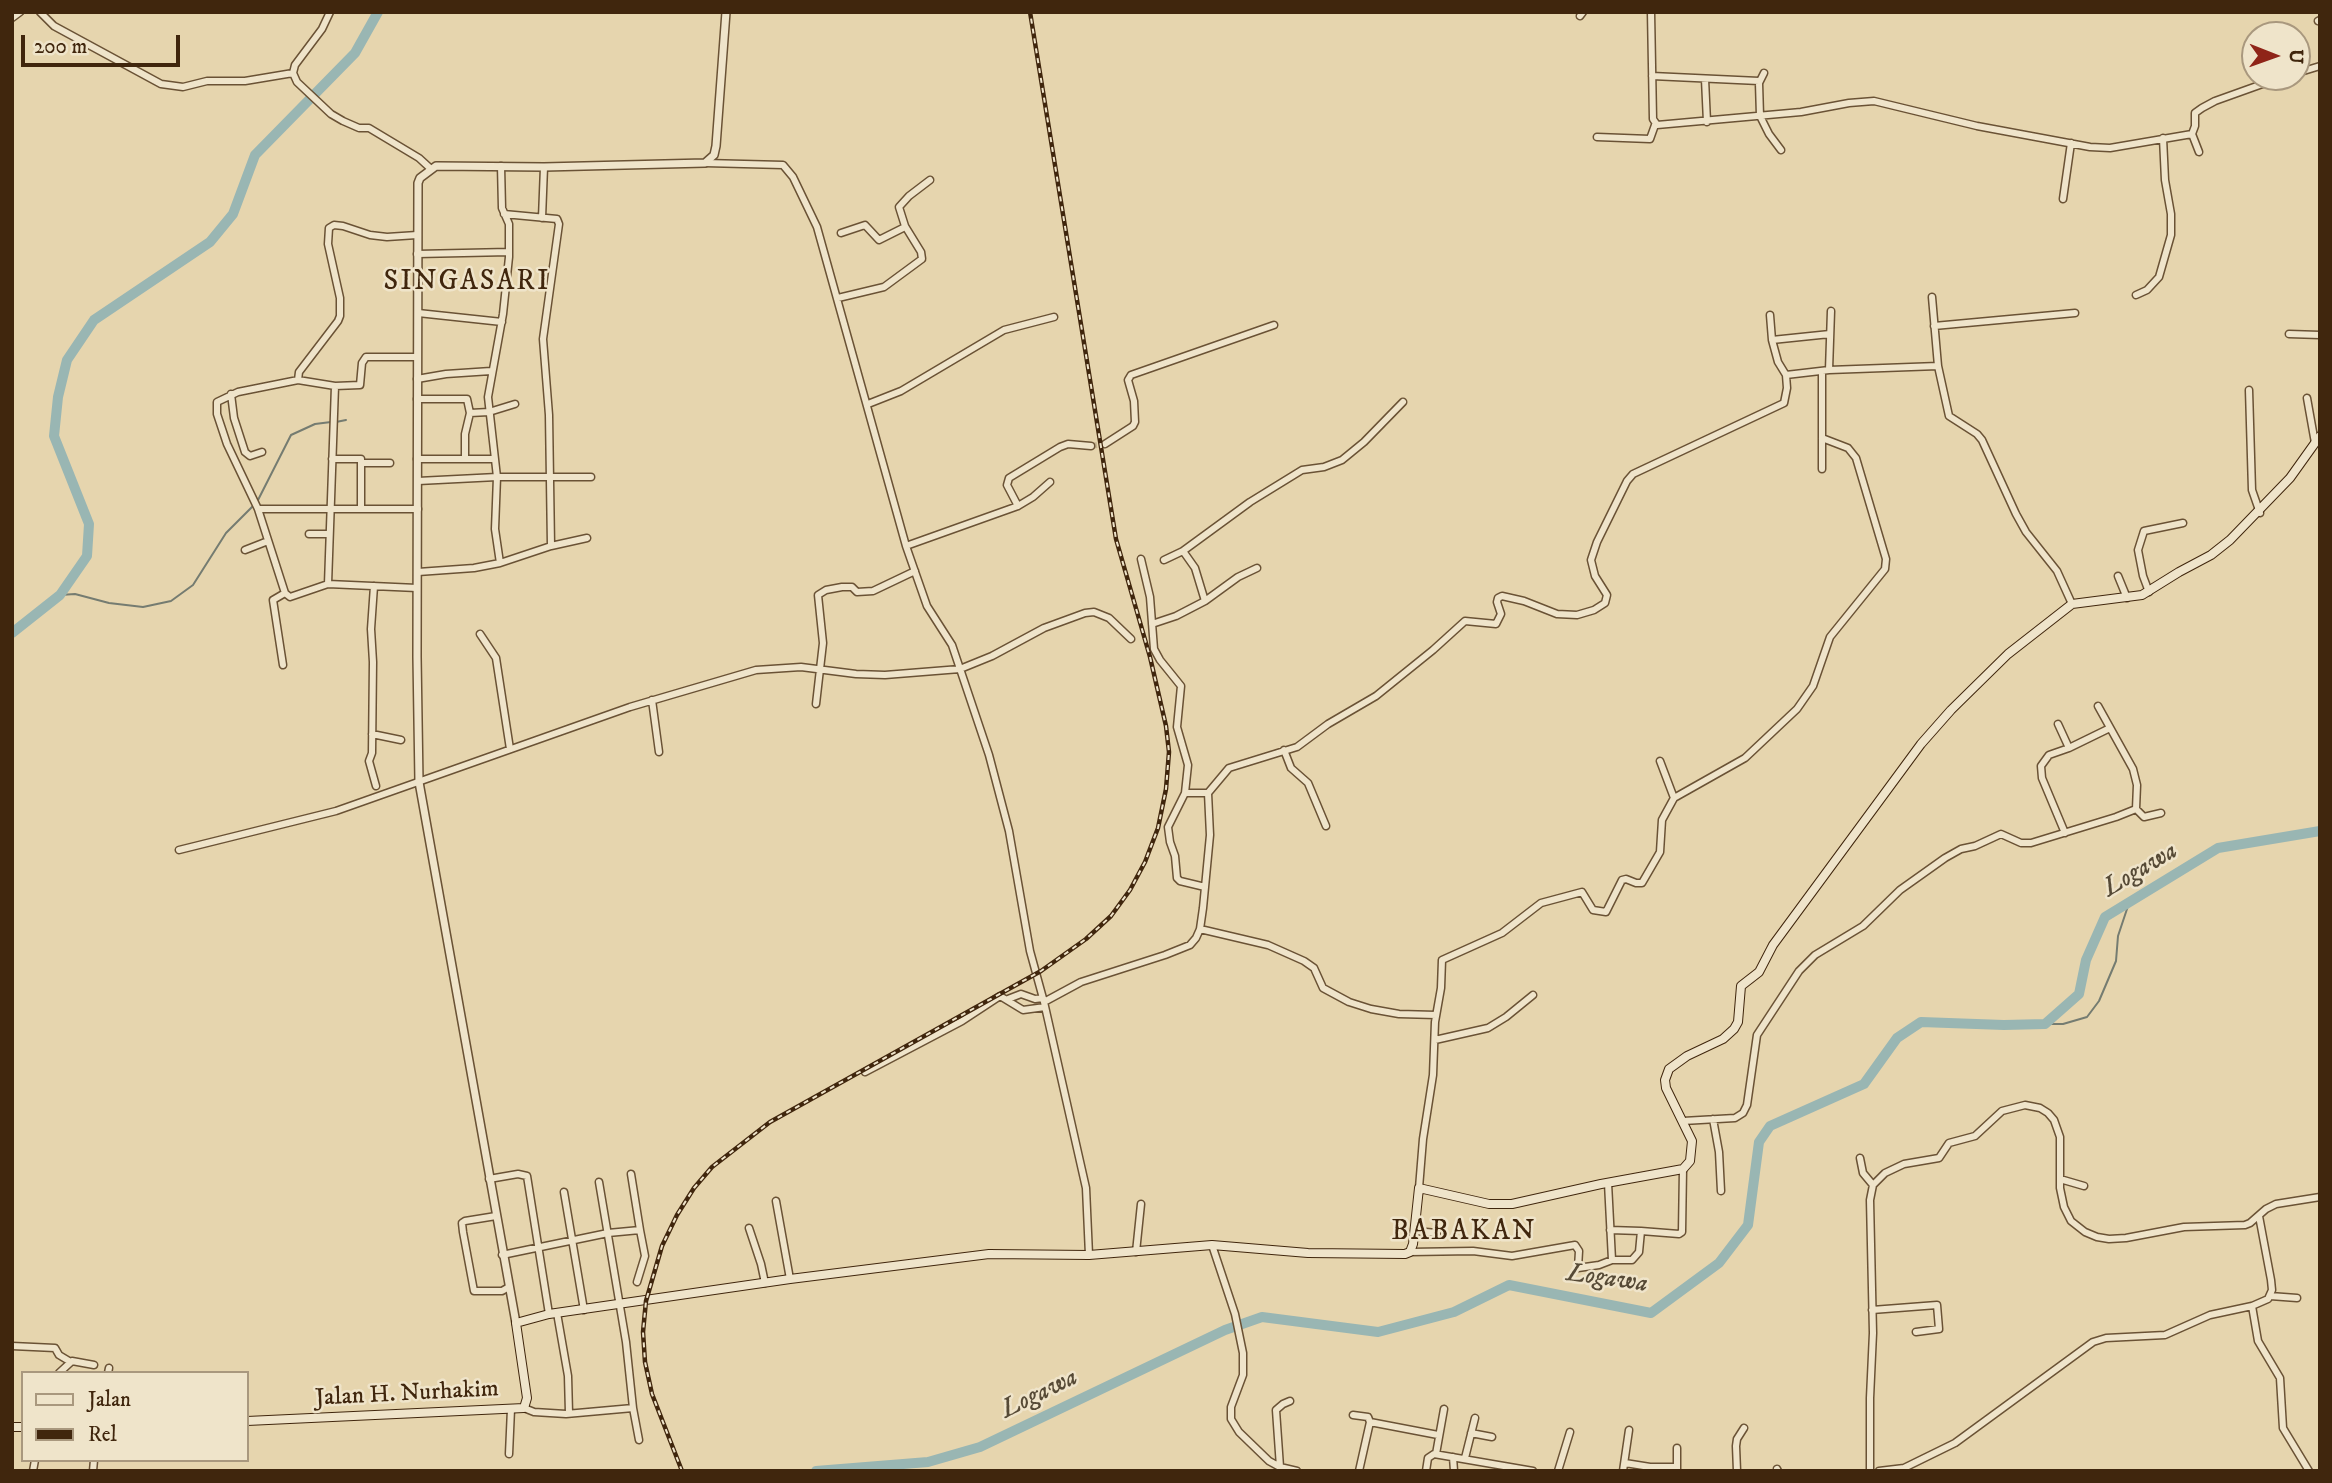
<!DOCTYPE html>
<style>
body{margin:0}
#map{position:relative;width:2332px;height:1483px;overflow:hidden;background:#e6d5ae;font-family:"IM FELL DW Pica",serif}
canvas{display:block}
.frame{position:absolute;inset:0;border:14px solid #40260d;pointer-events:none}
.legend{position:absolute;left:21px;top:1371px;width:228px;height:91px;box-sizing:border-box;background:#efe4ca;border:2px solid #a9987e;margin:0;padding:9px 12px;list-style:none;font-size:21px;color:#40260d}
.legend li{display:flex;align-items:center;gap:14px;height:35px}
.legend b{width:35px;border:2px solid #a9987e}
.north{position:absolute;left:2241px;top:21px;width:70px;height:70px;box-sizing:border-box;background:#efe4ca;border:2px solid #a9987e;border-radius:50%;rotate:91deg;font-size:19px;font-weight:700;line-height:28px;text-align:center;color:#40260d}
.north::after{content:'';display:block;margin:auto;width:24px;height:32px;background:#8f2418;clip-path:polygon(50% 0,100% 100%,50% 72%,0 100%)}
.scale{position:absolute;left:21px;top:35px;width:159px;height:32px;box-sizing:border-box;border:4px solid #40260d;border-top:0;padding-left:9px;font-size:21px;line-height:24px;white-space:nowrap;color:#40260d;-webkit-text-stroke:5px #efe4ca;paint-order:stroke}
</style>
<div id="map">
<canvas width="2332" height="1483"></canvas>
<div class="frame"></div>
<ul class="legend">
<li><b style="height:9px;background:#efe4ca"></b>Jalan</li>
<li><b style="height:9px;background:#40260d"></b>Rel</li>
</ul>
<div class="north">U</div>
<div class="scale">200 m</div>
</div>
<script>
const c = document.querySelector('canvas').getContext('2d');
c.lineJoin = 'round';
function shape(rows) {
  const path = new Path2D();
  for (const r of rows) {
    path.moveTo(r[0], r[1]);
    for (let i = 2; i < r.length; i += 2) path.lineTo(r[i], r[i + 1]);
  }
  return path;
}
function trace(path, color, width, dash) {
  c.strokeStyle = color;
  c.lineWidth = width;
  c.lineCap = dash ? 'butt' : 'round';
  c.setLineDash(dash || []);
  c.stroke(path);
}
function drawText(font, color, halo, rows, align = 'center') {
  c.font = font + ' "IM FELL DW Pica",serif';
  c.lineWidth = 5;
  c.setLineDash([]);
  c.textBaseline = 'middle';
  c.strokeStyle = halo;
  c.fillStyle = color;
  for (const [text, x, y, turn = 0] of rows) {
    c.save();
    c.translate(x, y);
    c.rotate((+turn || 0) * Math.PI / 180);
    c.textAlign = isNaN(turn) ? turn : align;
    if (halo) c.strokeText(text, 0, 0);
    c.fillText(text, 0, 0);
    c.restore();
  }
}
trace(shape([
 [336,422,346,420],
 [257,502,291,435,315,424,331,422],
 [60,595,75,594,109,603,143,607,171,601,193,585,226,533,253,506],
 [2045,1024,2063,1024,2087,1017,2099,1001,2116,961,2118,936,2129,903]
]), '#757c71', 2);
trace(shape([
 [12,633,60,595,87,556,89,524,54,436,58,397,67,360,94,320,210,242,233,214,255,155,355,53,378,12],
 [816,1471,928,1462,980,1447,1225,1330,1262,1317,1378,1332,1454,1312,1509,1285,1651,1313,1719,1263,1748,1225,1759,1142,1770,1126,1864,1084,1897,1038,1921,1022,2004,1025,2045,1024,2079,994,2086,960,2105,917,2218,848,2320,831]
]), '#99b6b3', 10);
trace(shape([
 [1091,446,1105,444]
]), '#c5b28e', 6, [6, 3]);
const minor = shape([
 [40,12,54,26,161,84,183,87,207,81,245,81,293,73],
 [330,12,322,29,295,65,293,73,297,82,331,114,343,121,359,128,369,128,419,158,431,169],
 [1651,12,1653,119,1657,125,1801,112,1849,103,1874,101,1977,126,2090,147,2110,148,2192,134,2195,126,2195,113,2202,108,2215,101,2282,77],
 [1580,16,1583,12],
 [12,18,20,12],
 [2318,21,2320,20],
 [1764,73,1759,83,1760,116,1769,134,1781,150],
 [2297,73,2320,66],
 [1652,76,1759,81],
 [1705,79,1707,122],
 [2192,134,2199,152],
 [1597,137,1650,139,1655,125],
 [705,163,783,165,793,177,817,227,906,546,927,606,952,645,989,755,1009,831,1030,951,1044,1002,1086,1188,1089,1255],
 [2063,199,2071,143],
 [542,218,544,167],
 [841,233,865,225,879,240,905,227],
 [417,254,509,252],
 [2136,295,2147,290,2159,277,2171,235,2171,214,2165,180,2163,138],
 [1932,297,1938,366,1949,416,1977,434,1982,440,2016,514,2026,532,2057,571,2072,604],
 [838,298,884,287,922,259,921,252,905,226,899,207,909,196,930,180],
 [418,313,502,322],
 [1934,326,2075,313],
 [2289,334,2320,335],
 [1772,340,1830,334],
 [1829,370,1831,311],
 [1786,375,1829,370,1938,366],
 [417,379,446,374,491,371],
 [298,380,299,372,338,321,340,316,340,298,328,244,329,228,334,225,343,226,370,235,387,237,417,235],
 [335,386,298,380,238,392,217,402,217,414,227,444,258,509,285,593,290,597,328,584,417,588],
 [2249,390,2252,490,2260,513],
 [231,394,234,418,245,452,250,456,262,452],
 [2307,398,2315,443],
 [417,399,467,399,470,413],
 [868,404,901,391,1004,330,1054,317],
 [1105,444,1133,426,1135,422,1134,401,1128,380,1131,375,1274,325],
 [465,458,465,434,470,413,489,412,515,404],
 [332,459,361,459,361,509],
 [417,459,494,459],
 [362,463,390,463],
 [1822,469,1822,371],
 [418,481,497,477,591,477],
 [1018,506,1007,485,1009,478,1060,447,1068,444,1091,446],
 [258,509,418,509],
 [309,534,329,534],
 [551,546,587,538],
 [906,546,1018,506,1033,497,1050,482],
 [245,550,268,541],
 [1141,559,1150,597,1154,649,1160,660,1181,686,1177,727,1188,765,1185,793,1208,793,1229,768,1297,747,1328,724,1376,696,1433,650,1465,621,1496,624,1501,614,1497,602,1498,598,1502,596,1524,601,1557,614,1577,615,1594,610,1605,603,1607,595,1595,576,1591,560,1597,542,1627,481,1633,474,1784,403,1787,388,1786,375,1778,362,1772,340,1770,315],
 [1164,560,1183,551],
 [500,563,495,529,497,477,488,397,503,314,509,257,509,224,502,208,501,166],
 [418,572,474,568,500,563,551,546,549,415,543,339,559,224,557,219,504,214],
 [2118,576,2127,598],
 [328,584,335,386,360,385,362,363,366,357,417,357],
 [374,586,371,629,373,662,372,753,369,761,376,786],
 [2149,592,2143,576,2138,550,2144,531,2183,523],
 [1205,601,1195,568,1183,551,1250,502,1302,470,1324,467,1342,460,1364,442,1403,402],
 [1152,624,1176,616,1205,601,1238,577,1257,568],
 [480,634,496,658,510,749],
 [283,665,273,600,285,593],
 [652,700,659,752],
 [816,704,823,643,818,595,826,590,842,587,852,587,857,592,873,591,915,571],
 [2098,706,2133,769,2137,785,2136,809],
 [2058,724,2069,748,2110,728],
 [372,734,401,740],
 [1284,750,1291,768,1308,783,1326,826],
 [1660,761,1674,798],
 [1185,793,1168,827,1170,842,1175,856,1177,878,1180,881,1205,887],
 [2065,833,2042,778,2041,766,2049,755,2069,748],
 [179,850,336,811,630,707,756,670,801,667,856,674,885,675,960,669,992,656,1044,628,1085,613,1094,612,1109,618,1131,639],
 [1200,929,1268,945,1304,961,1314,968,1323,988,1349,1002,1371,1009,1399,1014,1436,1015],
 [1008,999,1021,994,1035,999,1043,998],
 [1044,1002,1081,982,1165,955,1190,945,1196,938,1200,929,1203,908,1210,835,1208,793],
 [1435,1040,1488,1028,1506,1017,1533,995],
 [865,1072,962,1021,1000,996,1023,1010,1045,1007],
 [1713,1119,1719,1152,1721,1191],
 [1683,1121,1735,1118,1743,1113,1747,1105,1757,1035,1799,971,1815,955,1863,926,1900,890,1945,858,1961,849,1975,846,2001,834,2021,843,2031,843,2116,817,2136,809,2144,817,2161,813],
 [1860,1158,1863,1173,1873,1185],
 [489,1179,518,1174,527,1176,549,1314],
 [2060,1179,2084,1186],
 [1608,1183,1612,1260],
 [1419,1188,1423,1139,1433,1075,1435,1022,1441,988,1442,960,1502,933,1541,903,1582,892,1593,910,1606,912,1622,880,1626,879,1636,883,1642,883,1660,852,1662,820,1674,798,1745,758,1797,709,1813,686,1830,637,1885,569,1886,559,1856,458,1848,448,1822,438],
 [564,1192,584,1310],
 [776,1201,790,1279],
 [496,1216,465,1221,462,1223,463,1232,474,1291,502,1291,509,1287],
 [749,1228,761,1264,765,1283],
 [1610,1230,1641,1231],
 [1415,1231,1437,1233],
 [1212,1245,1235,1314,1243,1353,1243,1375,1231,1407,1231,1419,1239,1432,1269,1461,1280,1467,1297,1471],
 [1136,1252,1141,1204],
 [1410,1252,1473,1251,1512,1256,1575,1245,1579,1251,1578,1268,1599,1265,1612,1260,1632,1260,1639,1252,1641,1231,1679,1234,1682,1232,1683,1169],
 [502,1255,608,1233,640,1230,631,1174],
 [637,1282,645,1256,640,1230],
 [2270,1296,2297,1298],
 [2252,1306,2258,1341,2280,1378,2283,1428,2309,1471],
 [1872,1310,1937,1305,1939,1329,1916,1332],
 [557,1313,568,1376,569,1413],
 [12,1346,55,1348,59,1355,69,1361],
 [59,1373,72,1361,94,1365],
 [108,1373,109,1368],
 [524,1408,534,1412,566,1414,633,1408,626,1342,599,1182],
 [633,1408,639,1440],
 [1353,1415,1368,1417,1370,1422],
 [1471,1433,1492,1437],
 [1677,1448,1677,1471],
 [509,1454,511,1409],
 [1436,1454,1444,1409],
 [1453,1457,1454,1471],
 [1465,1458,1475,1418],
 [1625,1463,1650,1467,1677,1467],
 [1280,1467,1276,1410,1283,1404,1290,1401],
 [1777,1469,1778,1471],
 [33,1471,35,1460],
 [93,1471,94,1460],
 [1359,1471,1370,1422,1438,1435],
 [1426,1471,1428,1458,1434,1454,1533,1471],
 [1558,1471,1570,1432],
 [1623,1471,1629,1430],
 [1737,1471,1736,1446,1737,1439,1744,1428],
 [1870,1471,1870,1398,1873,1333,1870,1200,1873,1185,1885,1173,1904,1164,1939,1158,1949,1143,1975,1136,2002,1111,2025,1105,2040,1108,2048,1113,2054,1120,2060,1137,2060,1188,2064,1207,2071,1221,2085,1232,2097,1237,2109,1239,2126,1238,2184,1227,2245,1225,2250,1223,2266,1209,2276,1204,2320,1197],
 [1879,1471,1904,1468,1955,1443,2093,1342,2106,1338,2165,1335,2210,1315,2252,1306,2268,1299,2272,1290,2271,1280,2259,1216]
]);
const tertiary = shape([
 [516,1323,419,782,417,657,418,183,420,178,436,166,544,167,705,163,714,155,716,146,726,12]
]);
const secondary = shape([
 [247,1421,524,1408,527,1398,516,1323,549,1314,790,1279,989,1254,1089,1255,1212,1245,1308,1253,1405,1254,1410,1252,1413,1244,1419,1188,1489,1204,1512,1204,1601,1184,1683,1169,1690,1161,1692,1141,1666,1088,1665,1080,1669,1069,1687,1056,1723,1039,1734,1029,1738,1022,1741,986,1759,972,1773,945,1921,744,1951,710,2008,654,2072,604,2142,595,2179,572,2211,555,2230,540,2290,478,2320,436],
 [12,1427,23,1427]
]);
trace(minor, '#6a5235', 9);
trace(tertiary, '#6a5235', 10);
trace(secondary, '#40260d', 10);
trace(minor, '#efe4ca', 6);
trace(tertiary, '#efe4ca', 7);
trace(secondary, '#efe4ca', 8);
const rail = shape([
 [682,1471,652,1394,645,1362,643,1332,646,1301,662,1246,677,1215,694,1188,712,1167,770,1122,1041,971,1086,939,1111,916,1130,890,1145,862,1158,828,1166,789,1169,752,1166,726,1150,657,1116,539,1030,12]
]);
trace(rail, '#40260d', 4.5);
trace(rail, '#efe4ca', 2, [5]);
drawText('24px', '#40260d', '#efe4ca', [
 ["Jalan H. Nurhakim",407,1395,-3]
]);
drawText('italic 26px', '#564a36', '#efe4ca', [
 ["Logawa",2141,871,-31],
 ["Logawa",1607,1280,8],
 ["Logawa",1040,1395,-26]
]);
c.letterSpacing = '2px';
drawText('28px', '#40260d', '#efe4ca', [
 ["SINGASARI",467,283],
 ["BABAKAN",1464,1233]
]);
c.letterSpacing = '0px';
</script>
